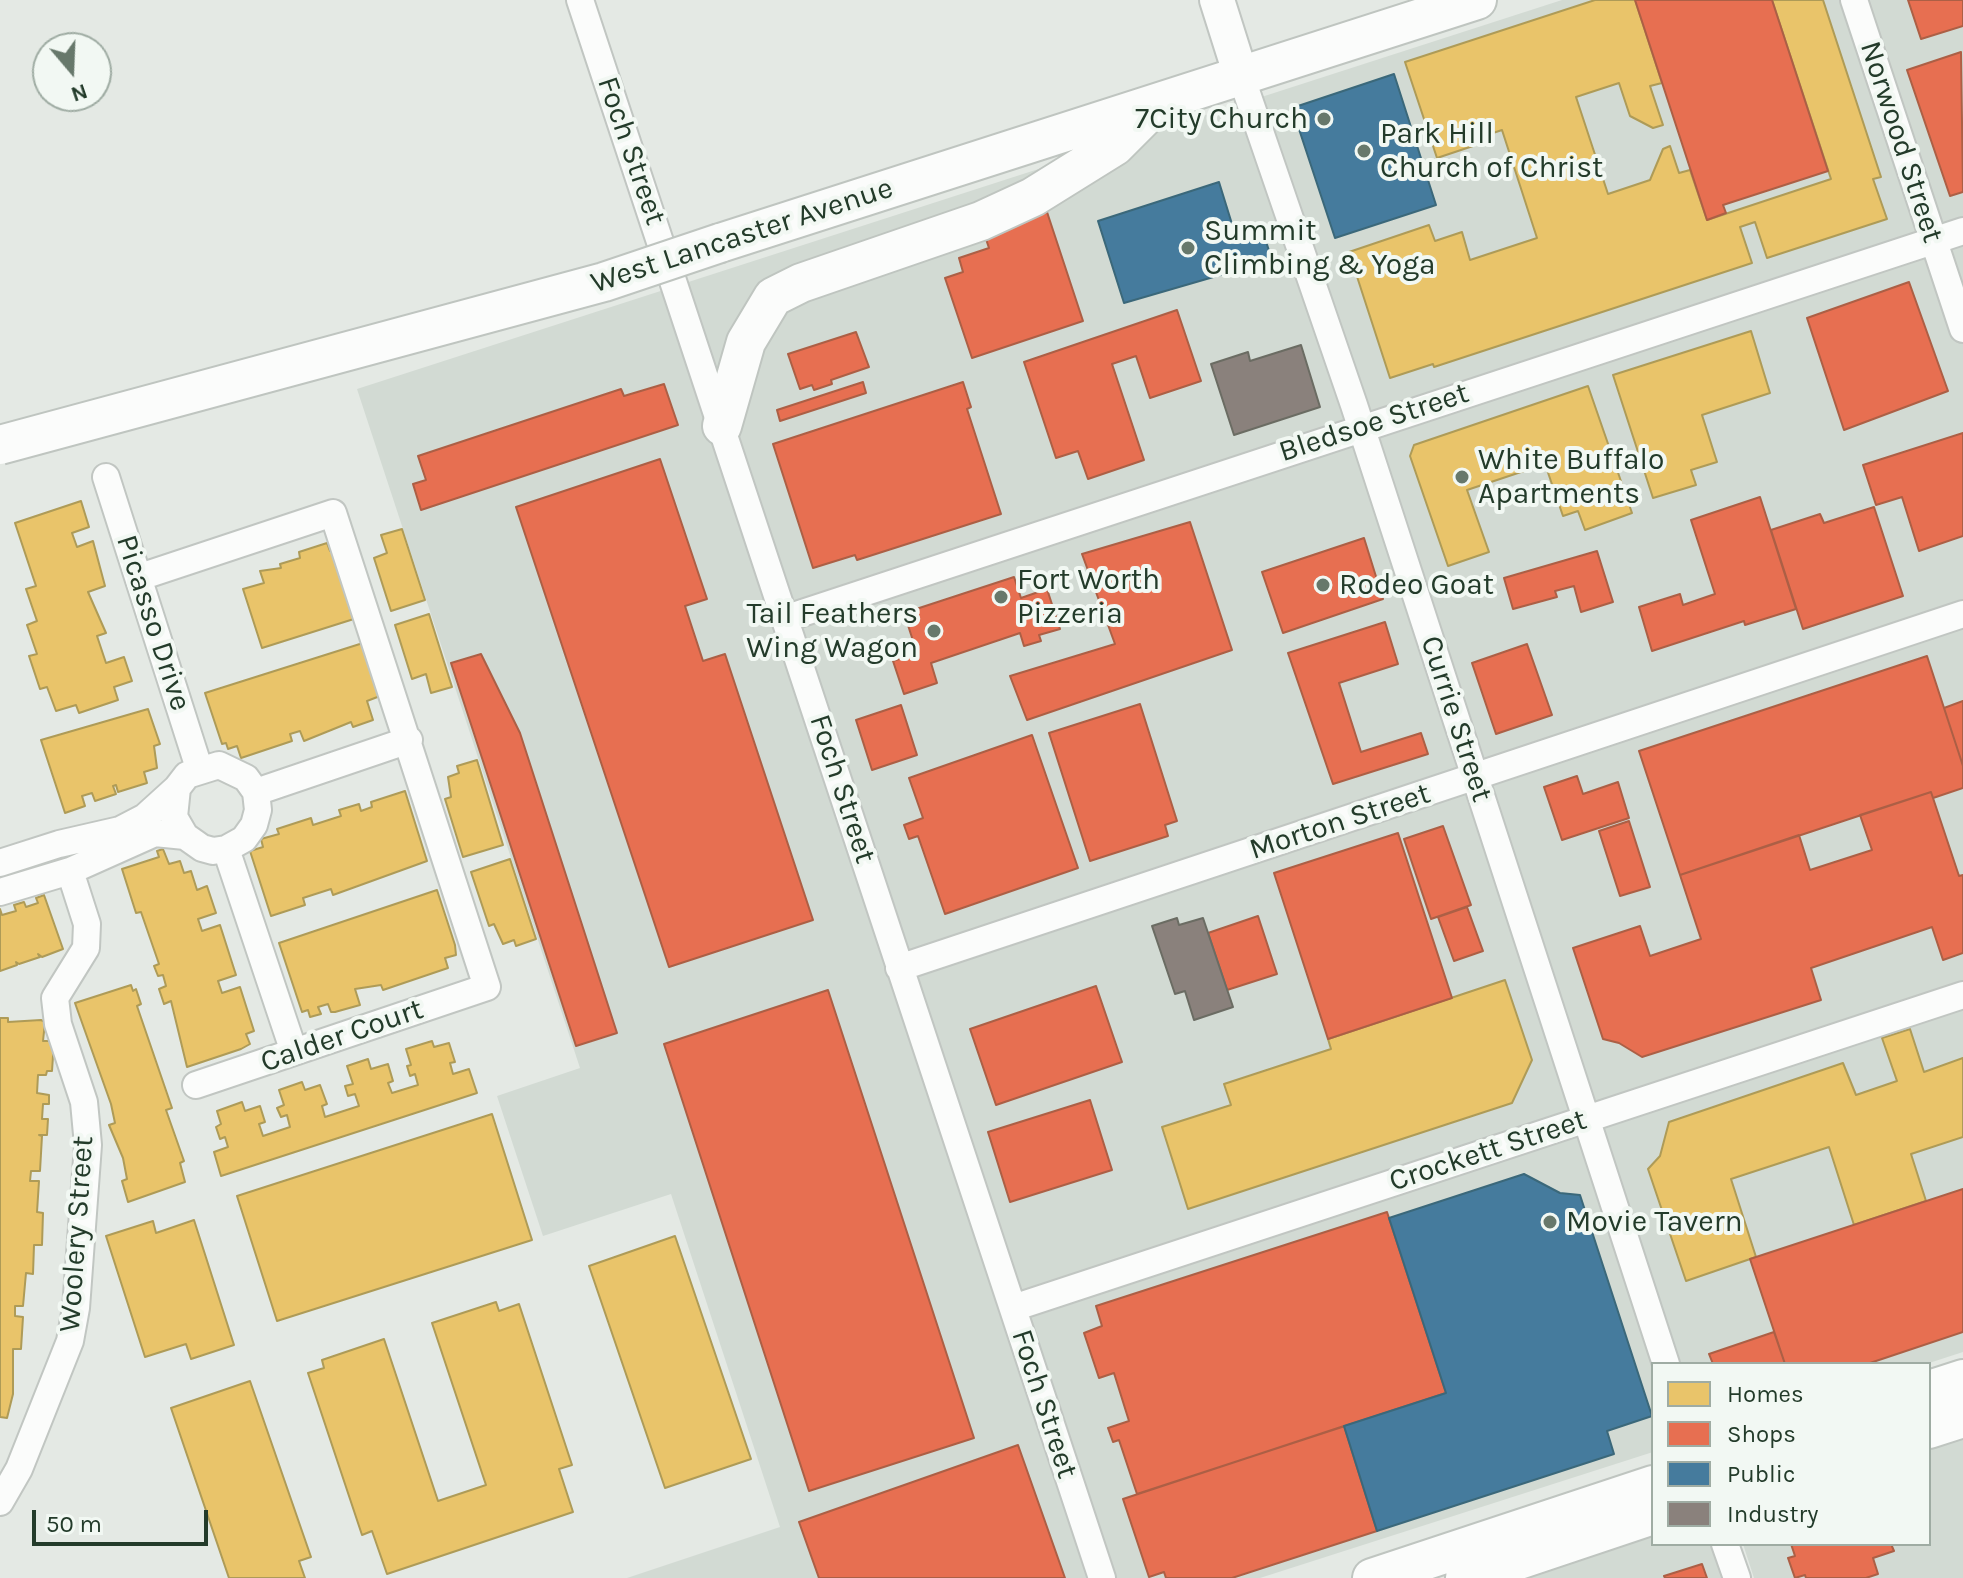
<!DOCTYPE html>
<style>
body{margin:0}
#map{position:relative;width:1963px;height:1578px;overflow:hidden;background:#e4e9e4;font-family:Karla,sans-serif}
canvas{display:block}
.legend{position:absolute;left:1651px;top:1362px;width:280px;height:184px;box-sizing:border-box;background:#f2f8f3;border:2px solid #9faca3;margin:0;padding:10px 14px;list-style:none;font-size:24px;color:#233b2a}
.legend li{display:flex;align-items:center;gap:16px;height:40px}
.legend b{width:40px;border:2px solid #9faca3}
.north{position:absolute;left:32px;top:32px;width:80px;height:80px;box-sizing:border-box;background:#f2f8f3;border:2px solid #9faca3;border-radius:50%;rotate:161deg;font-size:22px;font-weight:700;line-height:32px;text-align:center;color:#233b2a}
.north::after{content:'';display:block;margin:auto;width:28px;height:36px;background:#67786b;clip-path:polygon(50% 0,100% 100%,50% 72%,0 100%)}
.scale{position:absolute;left:32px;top:1510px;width:176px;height:36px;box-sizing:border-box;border:4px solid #233b2a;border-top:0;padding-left:10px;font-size:24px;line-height:28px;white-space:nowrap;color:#233b2a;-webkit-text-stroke:6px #f2f8f3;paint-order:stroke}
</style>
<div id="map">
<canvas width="1963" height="1578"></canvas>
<ul class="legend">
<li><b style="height:22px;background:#e9c46a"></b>Homes</li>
<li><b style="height:22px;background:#e76f51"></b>Shops</li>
<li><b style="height:22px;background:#457b9d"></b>Public</li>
<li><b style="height:22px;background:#8a817c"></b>Industry</li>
</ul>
<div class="north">N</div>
<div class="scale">50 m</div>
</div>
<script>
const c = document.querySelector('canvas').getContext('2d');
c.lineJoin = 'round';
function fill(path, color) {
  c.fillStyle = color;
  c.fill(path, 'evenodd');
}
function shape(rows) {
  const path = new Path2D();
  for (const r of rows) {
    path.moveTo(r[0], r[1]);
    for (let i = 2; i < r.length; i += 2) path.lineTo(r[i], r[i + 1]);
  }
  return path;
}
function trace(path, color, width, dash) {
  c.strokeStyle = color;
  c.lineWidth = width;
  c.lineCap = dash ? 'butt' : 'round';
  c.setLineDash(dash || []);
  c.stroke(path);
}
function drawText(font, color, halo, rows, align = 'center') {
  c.font = font + ' Karla,sans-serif';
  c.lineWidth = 8;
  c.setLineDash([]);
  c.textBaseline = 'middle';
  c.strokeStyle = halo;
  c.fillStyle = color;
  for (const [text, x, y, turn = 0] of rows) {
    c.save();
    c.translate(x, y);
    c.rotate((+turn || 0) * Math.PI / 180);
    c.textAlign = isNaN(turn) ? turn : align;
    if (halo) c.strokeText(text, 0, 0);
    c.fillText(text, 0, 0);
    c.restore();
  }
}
fill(shape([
 [1562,0,1963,0,1963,1352,1926,1364,1653,1364,1653,1452,1260,1578,627,1578,780,1527,671,1194,543,1236,497,1096,580,1068,357,389],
 [1963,1430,1963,1578,1754,1578,1743,1544,1929,1544,1929,1441],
 [1653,1532,1653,1544,1711,1544,1722,1578,1514,1578]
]), '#d2dad3');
const homes = shape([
 [1595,0,1635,0,1662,83,1650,86,1663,125,1653,128,1630,116,1619,83,1576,97,1608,194,1650,180,1663,149,1670,146,1679,173,1690,170,1707,220,1831,179,1772,0,1823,0,1881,177,1873,179,1887,219,1767,258,1755,222,1740,227,1752,263,1434,367,1433,364,1390,378,1349,252,1429,225,1435,241,1462,232,1470,260,1537,238,1502,130,1475,139,1476,145,1437,158,1405,62,1595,0],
 [1751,331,1770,393,1702,415,1717,462,1691,470,1696,485,1653,498,1613,375,1751,331],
 [1588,386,1632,513,1585,530,1578,511,1563,516,1545,464,1467,490,1489,552,1448,566,1410,456,1414,445,1588,386],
 [81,501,89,527,72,533,77,547,93,541,105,586,88,592,106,633,97,636,106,663,124,657,132,681,114,687,118,700,79,713,76,705,56,711,47,687,40,689,29,656,37,654,27,625,37,621,26,589,36,586,15,523,81,501],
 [402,529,425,600,391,611,374,558,387,553,381,535,402,529],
 [327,543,330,551,335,549,357,618,262,648,243,589,264,583,260,571,281,568,280,564,300,558,299,552,327,543],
 [429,614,452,687,431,693,426,674,412,679,395,625,429,614],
 [363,643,380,696,367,701,373,720,353,727,351,722,304,741,300,731,290,734,292,741,241,758,237,746,228,749,226,743,222,744,205,693,363,643],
 [148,709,160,744,154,746,157,768,144,772,147,783,118,792,116,785,113,786,116,794,95,801,92,793,82,796,85,806,65,813,41,740,148,709],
 [477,760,503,845,463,857,445,799,451,797,448,777,459,773,457,766,477,760],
 [405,791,427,861,333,895,331,889,303,898,305,905,271,916,250,851,263,847,261,839,279,834,277,829,311,818,313,825,341,816,339,810,359,804,361,811,372,807,371,802,405,791],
 [163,849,169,864,180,861,184,873,191,871,197,890,207,886,216,913,198,919,202,931,220,925,236,975,218,981,222,993,240,987,254,1031,246,1034,250,1044,241,1049,187,1067,171,1001,164,1004,159,989,166,986,163,975,158,976,154,966,159,964,141,912,136,913,122,869,159,857,157,851,163,849],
 [510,859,536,939,516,946,514,940,503,944,494,924,489,926,471,872,510,859],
 [437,890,455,945,456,955,445,958,448,968,383,990,381,985,355,989,360,1005,335,1012,331,1012,328,1004,318,1007,321,1014,310,1017,308,1010,302,1012,279,943,437,890],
 [44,895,63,949,42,957,38,954,40,957,19,964,16,962,17,965,0,971,0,909,2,915,16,911,14,905,24,902,26,907,38,903,36,898,44,895],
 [1505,980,1532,1060,1512,1103,1188,1209,1162,1127,1231,1105,1224,1084,1331,1049,1328,1039,1505,980],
 [131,985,133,991,136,989,141,1004,137,1006,172,1108,166,1110,184,1161,180,1163,185,1182,128,1202,122,1181,127,1179,123,1158,109,1125,115,1123,111,1104,75,1003,131,985],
 [0,1018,8,1018,8,1022,41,1020,45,1022,43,1041,54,1041,52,1071,47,1071,46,1075,38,1075,37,1093,49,1095,49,1104,43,1104,42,1119,48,1119,47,1135,39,1135,42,1136,40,1171,31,1171,30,1181,39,1181,37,1212,43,1213,42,1245,34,1245,33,1274,26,1273,23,1306,15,1306,15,1316,23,1317,21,1349,13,1349,13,1394,7,1418,0,1417,0,1018],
 [1910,1029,1924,1072,1963,1058,1963,1137,1911,1154,1926,1201,1854,1225,1829,1147,1731,1179,1756,1257,1686,1281,1648,1169,1660,1156,1669,1122,1843,1063,1856,1095,1897,1081,1882,1038,1910,1029],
 [432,1041,434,1047,449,1043,455,1062,450,1063,453,1074,469,1069,477,1093,221,1176,214,1152,228,1147,225,1137,220,1139,216,1127,221,1124,217,1111,242,1102,245,1111,260,1106,265,1122,259,1124,263,1136,290,1127,287,1115,281,1117,277,1108,284,1105,279,1090,302,1082,305,1090,320,1085,327,1104,322,1106,325,1117,359,1106,355,1094,348,1096,345,1086,353,1084,347,1066,368,1059,371,1069,388,1064,393,1081,388,1083,392,1093,418,1085,415,1074,410,1076,407,1066,411,1065,406,1049,432,1041],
 [492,1114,532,1240,277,1321,237,1196,492,1114],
 [194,1220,234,1345,191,1359,186,1344,145,1357,106,1236,153,1221,156,1233,194,1220],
 [675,1236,751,1459,665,1488,589,1266,675,1236],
 [496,1302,499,1311,519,1304,572,1465,559,1469,573,1512,387,1574,372,1531,362,1535,308,1373,324,1368,322,1360,384,1339,438,1501,486,1485,432,1323,496,1302],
 [250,1381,311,1557,299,1561,305,1578,229,1578,171,1408,250,1381]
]);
fill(homes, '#e9c46a');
trace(homes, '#ae9b57', 2);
const shops = shape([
 [1635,0,1772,0,1828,171,1723,205,1726,213,1707,220,1635,0],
 [1908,0,1963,0,1963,26,1921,39,1908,0],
 [1961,52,1963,192,1950,196,1907,70,1961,52],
 [1047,212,1083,321,972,358,945,278,963,272,959,258,989,248,984,233,1047,212],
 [1909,282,1948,391,1844,430,1807,318,1909,282],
 [1177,310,1201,381,1150,398,1136,356,1112,364,1144,460,1088,479,1078,451,1056,458,1024,362,1177,310],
 [856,332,869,367,831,380,832,384,814,390,812,385,800,389,788,354,856,332],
 [863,382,866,393,780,421,777,410,863,382],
 [963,382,971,407,967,409,1001,514,857,560,855,555,813,568,773,444,963,382],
 [664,384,678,425,421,510,413,484,426,480,418,456,621,389,624,396,664,384],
 [1963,433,1963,536,1919,551,1902,497,1876,505,1863,465,1963,433],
 [660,459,707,599,685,606,703,661,725,654,813,920,669,967,516,507,660,459],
 [1760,497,1796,609,1745,625,1744,621,1652,651,1639,607,1680,594,1683,605,1715,594,1691,520,1760,497],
 [1874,507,1903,596,1803,629,1771,530,1820,514,1824,523,1874,507],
 [1190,522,1232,650,1027,720,1010,676,1115,644,1082,554,1190,522],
 [1364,538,1383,599,1283,633,1262,572,1364,538],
 [1597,551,1613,602,1581,612,1574,586,1555,591,1557,597,1513,609,1504,578,1597,551],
 [1014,577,1021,598,1047,589,1060,629,1039,635,1041,641,1024,646,1020,633,931,663,937,683,904,694,893,661,917,653,904,613,1014,577],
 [1385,622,1398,664,1339,683,1361,752,1421,733,1428,754,1333,784,1288,653,1385,622],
 [1527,644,1552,715,1496,734,1472,663,1527,644],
 [481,654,520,733,617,1033,576,1046,451,663,481,654],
 [1927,656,1963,766,1963,788,1933,798,1931,792,1680,875,1639,751,1927,656],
 [1963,701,1963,766,1944,708,1963,701],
 [1140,704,1177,821,1165,825,1168,836,1090,861,1049,733,1140,704],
 [901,705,917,755,872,770,856,720,901,705],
 [1032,735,1078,868,945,914,918,836,909,839,904,825,923,818,909,778,1032,735],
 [1577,776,1583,794,1618,782,1629,818,1562,840,1544,787,1577,776],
 [1931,792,1959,876,1963,875,1963,953,1943,960,1932,927,1811,968,1821,1000,1642,1057,1619,1043,1603,1039,1573,948,1640,926,1650,956,1701,939,1680,875,1799,835,1810,870,1872,850,1860,815,1931,792],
 [1629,821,1650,887,1620,896,1599,831,1629,821],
 [1443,826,1471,905,1431,919,1404,839,1443,826],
 [1398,833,1452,998,1328,1039,1274,873,1398,833],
 [1467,907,1483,951,1454,961,1438,917,1467,907],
 [1258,916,1277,974,1227,990,1208,933,1258,916],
 [1096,986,1122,1062,996,1105,970,1029,1096,986],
 [828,990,974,1438,809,1491,664,1044,828,990],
 [1090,1100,1112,1170,1010,1202,988,1132,1090,1100],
 [1963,1189,1963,1332,1867,1364,1785,1364,1750,1259,1963,1189],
 [1387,1212,1446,1393,1137,1494,1119,1440,1113,1442,1108,1428,1129,1421,1114,1373,1099,1378,1084,1333,1102,1326,1096,1306,1387,1212],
 [1774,1332,1785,1364,1713,1364,1709,1354,1774,1332],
 [1344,1426,1377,1531,1232,1578,1166,1578,1164,1572,1149,1577,1123,1499,1344,1426],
 [1018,1445,1065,1578,819,1578,799,1522,1018,1445],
 [1791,1544,1891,1544,1894,1551,1873,1558,1878,1574,1866,1578,1806,1578,1805,1575,1795,1578,1788,1558,1795,1556,1791,1544],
 [1702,1564,1707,1578,1665,1578,1664,1576,1702,1564]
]);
fill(shops, '#e76f51');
trace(shops, '#ac5f45', 2);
const public = shape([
 [1394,74,1436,205,1335,238,1292,108,1394,74],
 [1219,182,1236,237,1262,229,1272,260,1124,303,1098,221,1219,182],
 [1524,1174,1560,1193,1580,1195,1652,1416,1607,1431,1614,1454,1377,1531,1344,1426,1446,1393,1389,1218,1524,1174]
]);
fill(public, '#457b9d');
trace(public, '#3b687a', 2);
const industry = shape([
 [1301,345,1320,407,1234,435,1211,364,1248,352,1250,361,1301,345],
 [1177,918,1179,925,1203,918,1233,1007,1194,1020,1185,991,1175,994,1152,926,1177,918]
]);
fill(industry, '#8a817c');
trace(industry, '#6b6c63', 2);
const minor = shape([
 [580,0,1102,1578],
 [1854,0,1963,329],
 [1241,76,1354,405,1666,1364],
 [106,477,199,768],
 [140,577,333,513,487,987,196,1085],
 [787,618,1963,231],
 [256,792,409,740],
 [226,849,294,1052],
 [0,863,59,844,120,830,145,817,177,788,187,775,219,765,246,778,256,792,258,810,254,825,244,839,226,849,213,851,202,848,185,836,174,817,177,788],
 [0,892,70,871,155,833,185,836],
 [899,968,1963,614],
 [1013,1308,1963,995],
 [0,1502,19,1469,70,1341,76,1308,88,1145,84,1102,58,1024,55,998,86,948,87,924,70,871],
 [1725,1544,1737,1578]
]);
const tertiary = shape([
 [1217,0,1241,76]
]);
const secondary = shape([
 [720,243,1477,0],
 [722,426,746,342,773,297,801,283,981,221,1033,197,1115,146,1153,108],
 [1929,1390,1963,1379],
 [1929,1429,1963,1418],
 [1372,1578,1653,1485],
 [1465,1578,1653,1515]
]);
trace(minor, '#c1c6c2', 30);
trace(tertiary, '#c1c6c2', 38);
trace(secondary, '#bfc5c0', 42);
trace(minor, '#fbfcfb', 26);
trace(tertiary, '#fbfcfb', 34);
trace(secondary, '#fbfcfb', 38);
const secondaryBridge = shape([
 [0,445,604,282,720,243]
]);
trace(secondaryBridge, '#bfc5c0', 42, []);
trace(secondaryBridge, '#fbfcfb', 38);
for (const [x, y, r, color] of [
 [1324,119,8,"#67786b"],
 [1364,151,8,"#67786b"],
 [1188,248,8,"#67786b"],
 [1462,477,8,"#67786b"],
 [1323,585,8,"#67786b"],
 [1001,597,8,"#67786b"],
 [934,631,8,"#67786b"],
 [1550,1222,8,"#67786b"]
]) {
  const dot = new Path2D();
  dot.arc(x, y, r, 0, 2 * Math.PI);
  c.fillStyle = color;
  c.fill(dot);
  trace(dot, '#f2f8f3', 3);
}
drawText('30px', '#233b2a', '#f2f8f3', [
 ["7City Church",1308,119,"right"],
 ["Park Hill",1380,134],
 ["Church of Christ",1380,168],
 ["Summit",1204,231],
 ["Climbing & Yoga",1204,265],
 ["White Buffalo",1478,460],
 ["Apartments",1478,494],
 ["Fort Worth",1017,580],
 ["Pizzeria",1017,614],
 ["Rodeo Goat",1339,585],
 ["Tail Feathers",918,614,"right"],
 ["Wing Wagon",918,648,"right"],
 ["Movie Tavern",1566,1222]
], 'left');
drawText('30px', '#233b2a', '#f2f8f3', [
 ["Norwood Street",1901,142,72],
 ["Foch Street",631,151,71],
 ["West Lancaster Avenue",742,236,-18],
 ["Bledsoe Street",1374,423,-18],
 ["Picasso Drive",153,623,72],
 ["Currie Street",1456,719,72],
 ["Foch Street",842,789,72],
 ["Morton Street",1340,822,-18],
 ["Calder Court",342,1036,-19],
 ["Crockett Street",1488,1151,-18],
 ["Woolery Street",77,1234,-86],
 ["Foch Street",1044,1404,72]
]);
</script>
